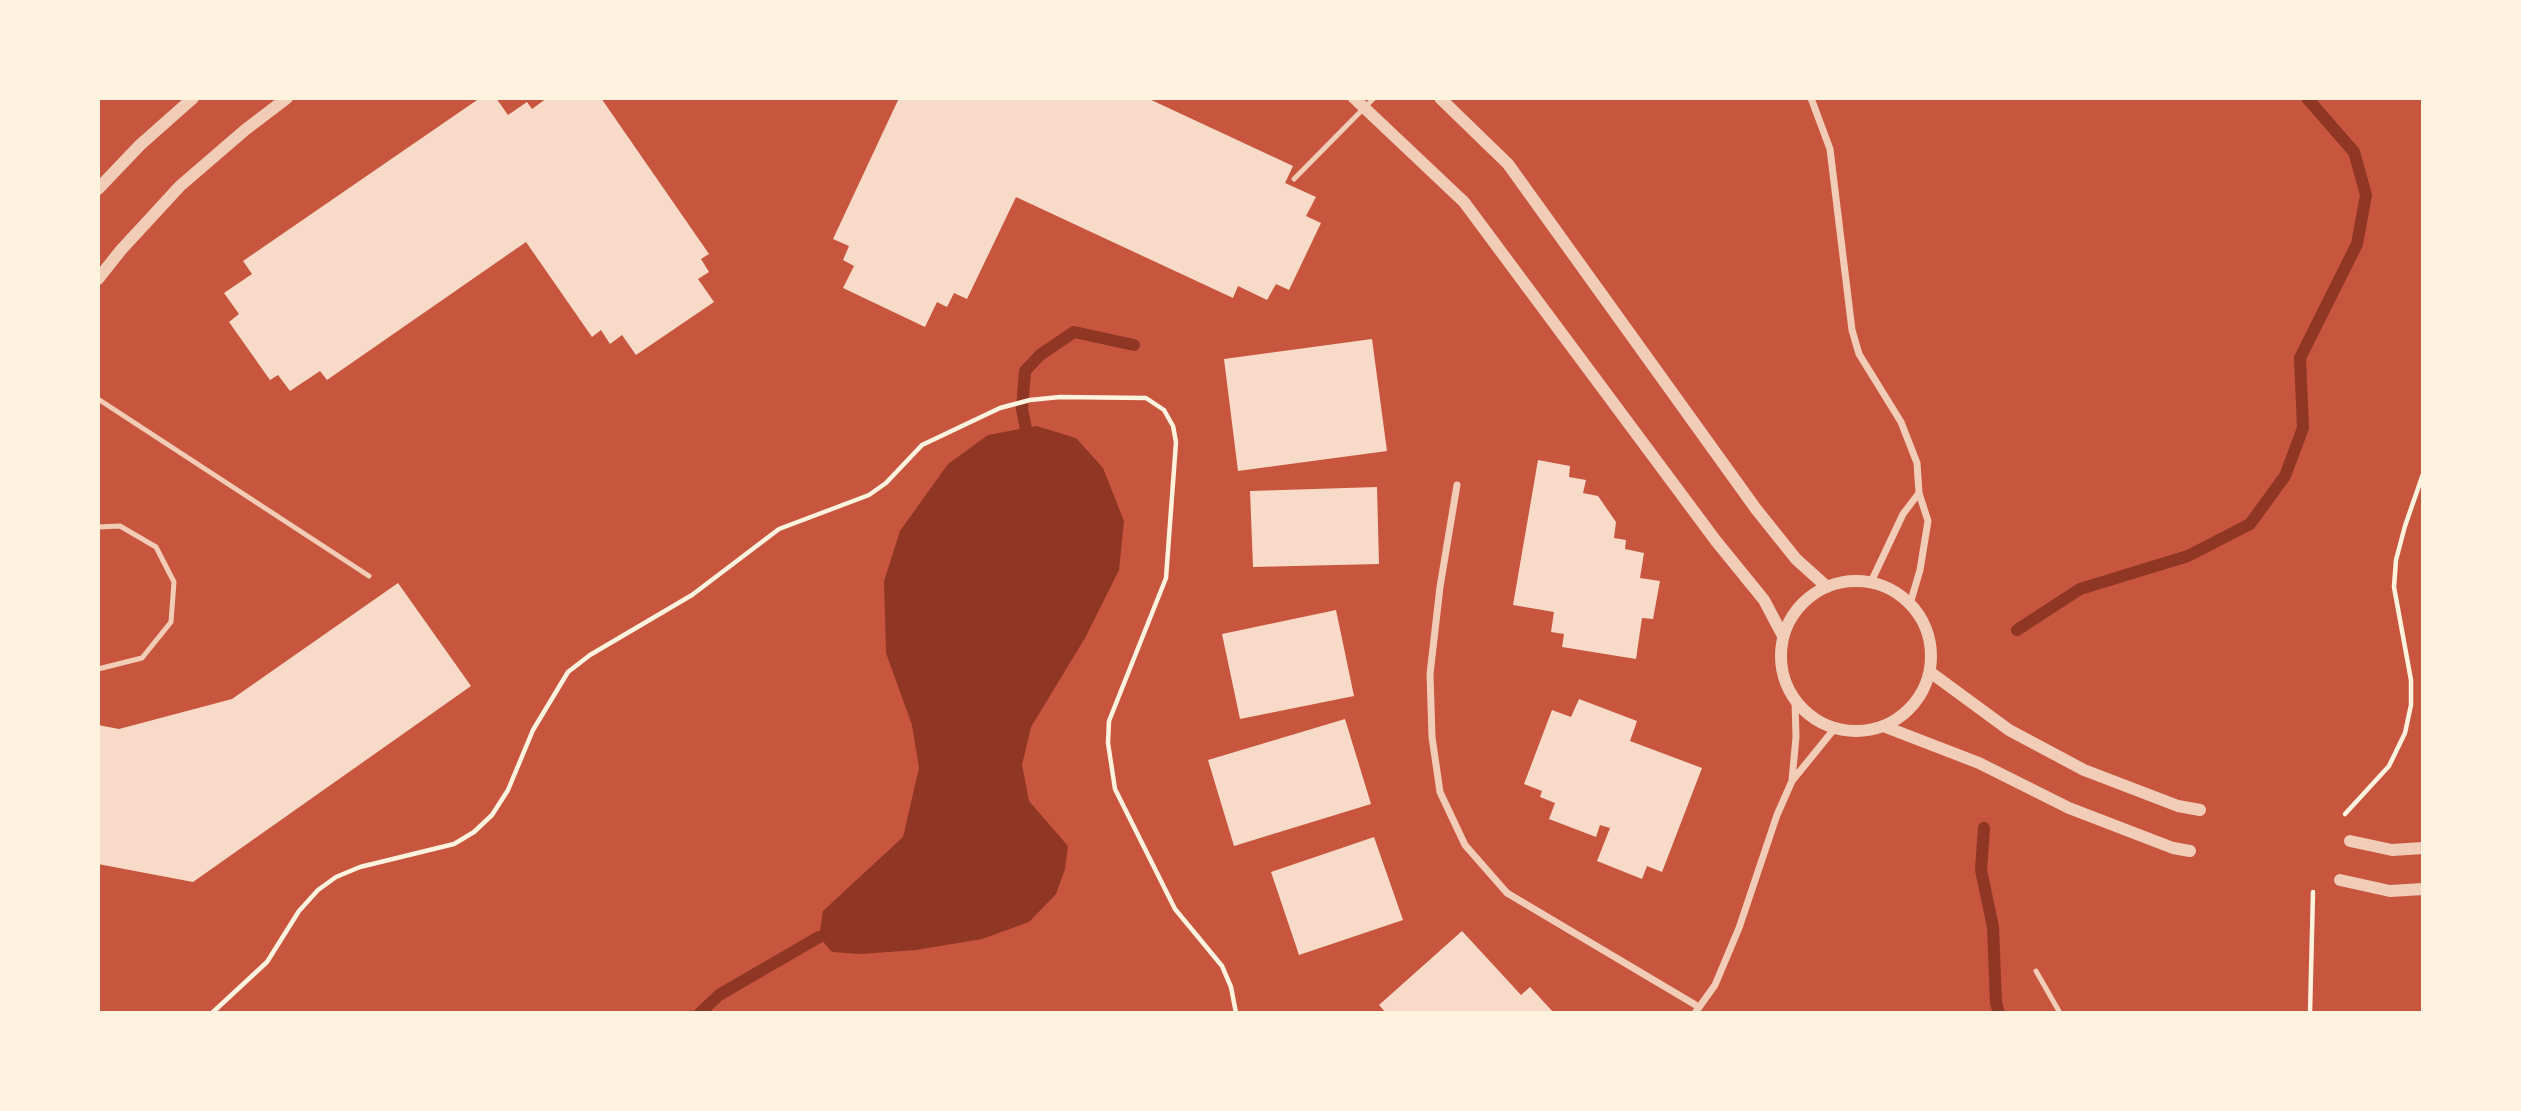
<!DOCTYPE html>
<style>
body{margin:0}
#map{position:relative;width:2521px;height:1111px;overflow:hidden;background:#c8553d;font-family:"Sofia Sans Condensed",sans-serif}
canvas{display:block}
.frame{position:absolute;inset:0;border:100px solid #fff3e0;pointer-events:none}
</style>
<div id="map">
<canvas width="2521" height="1111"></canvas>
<div class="frame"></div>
</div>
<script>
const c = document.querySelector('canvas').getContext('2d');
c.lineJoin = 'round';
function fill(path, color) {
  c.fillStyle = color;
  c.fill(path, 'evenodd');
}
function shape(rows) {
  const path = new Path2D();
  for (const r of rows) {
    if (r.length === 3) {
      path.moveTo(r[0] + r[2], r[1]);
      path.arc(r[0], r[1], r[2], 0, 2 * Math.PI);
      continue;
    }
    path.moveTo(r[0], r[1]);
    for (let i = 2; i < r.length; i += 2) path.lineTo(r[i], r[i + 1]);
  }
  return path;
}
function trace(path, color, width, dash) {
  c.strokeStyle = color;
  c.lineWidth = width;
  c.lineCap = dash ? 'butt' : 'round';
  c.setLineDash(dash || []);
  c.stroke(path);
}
fill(shape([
 [1036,426,1076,438,1103,468,1124,521,1119,570,1085,638,1031,727,1022,765,1029,801,1068,846,1065,869,1056,894,1029,922,982,939,916,950,861,954,832,952,819,937,823,911,903,837,919,768,912,725,886,653,884,581,900,531,948,464,988,435]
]), '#8f3625');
trace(shape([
 [1026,429,1022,409,1025,371,1040,355,1074,332,1134,345],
 [2017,630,2080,589,2188,556,2250,524,2285,476,2303,428,2300,358,2357,244,2366,195,2354,152,2307,98],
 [1984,828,1981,870,1993,927,1996,1003,1999,1013],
 [700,1013,719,995,819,937]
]), '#8f3625', 12);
fill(shape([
 [480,98,496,98,508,115,527,102,532,109,547,98,601,98,709,254,701,259,709,272,698,279,714,302,636,355,622,335,610,344,601,330,592,337,526,242,327,380,320,371,290,391,278,375,270,380,229,322,239,314,224,293,252,274,243,261],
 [899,98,1147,98,1293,166,1285,183,1316,197,1306,216,1321,223,1289,290,1276,284,1267,300,1238,286,1233,298,1016,197,967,299,954,293,947,307,937,302,925,327,843,288,854,266,843,260,849,246,833,239],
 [1372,339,1387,451,1238,471,1224,359],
 [1538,460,1570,466,1569,477,1586,480,1583,493,1598,496,1616,522,1614,538,1626,540,1625,549,1644,553,1640,578,1660,581,1653,619,1642,618,1636,659,1562,647,1564,634,1551,632,1554,612,1513,605],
 [1377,487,1379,564,1253,567,1250,491],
 [398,583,471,686,193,882,98,864,98,725,119,729,232,699],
 [1336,610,1354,696,1240,719,1222,634],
 [1579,699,1637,721,1630,741,1702,768,1662,872,1647,866,1642,879,1597,861,1610,828,1600,825,1596,837,1549,819,1555,803,1540,797,1542,791,1524,784,1552,710,1571,717],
 [1345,719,1371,804,1234,846,1208,760],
 [1374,837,1403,920,1299,955,1271,872],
 [1462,931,1521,995,1530,987,1554,1013,1386,1013,1379,1005]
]), '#f7dbc8');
trace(shape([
 [2345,814,2389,766,2405,733,2411,705,2411,680,2394,587,2396,560,2405,526,2423,474],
 [212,1013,267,962,299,911,318,890,336,877,360,867,454,844,474,832,492,815,508,790,533,730,568,672,590,655,692,595,779,529,869,495,886,483,922,445,1000,408,1030,400,1060,397,1146,398,1164,410,1173,426,1176,442,1166,578,1109,721,1108,743,1115,789,1175,909,1222,966,1231,987,1236,1013],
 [2310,1013,2313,892]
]), '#fff3e0', 4.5);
trace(shape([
 [1294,179,1374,98],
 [98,399,369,576],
 [98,527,120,526,156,547,174,582,171,622,142,658,98,669],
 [2036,971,2060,1013]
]), '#f1ccb7', 5);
trace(shape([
 [1811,98,1830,149,1852,330,1859,354,1901,422,1917,463,1919,493,1928,521,1920,570,1910,604],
 [1457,485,1440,587,1430,674,1432,737,1440,792,1465,845,1507,893,1699,1007],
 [1871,582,1903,514,1919,493],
 [1792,780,1796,737,1795,701],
 [1695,1013,1715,985,1739,928,1777,815,1792,781,1835,728]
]), '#f1ccb7', 7);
trace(shape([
 [1354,98,1464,202,1716,541,1764,600,1783,636],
 [1440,98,1508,164,1756,509,1796,559,1827,587],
 [98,189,140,145,193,98],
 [98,279,121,250,180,186,245,130,287,98],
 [1856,656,75],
 [1930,672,2009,730,2084,770,2178,806,2200,810],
 [1883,726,1979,763,2069,808,2173,848,2190,851],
 [2350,841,2392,850,2423,848],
 [2340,880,2390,891,2423,889]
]), '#f1ccb7', 12);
</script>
